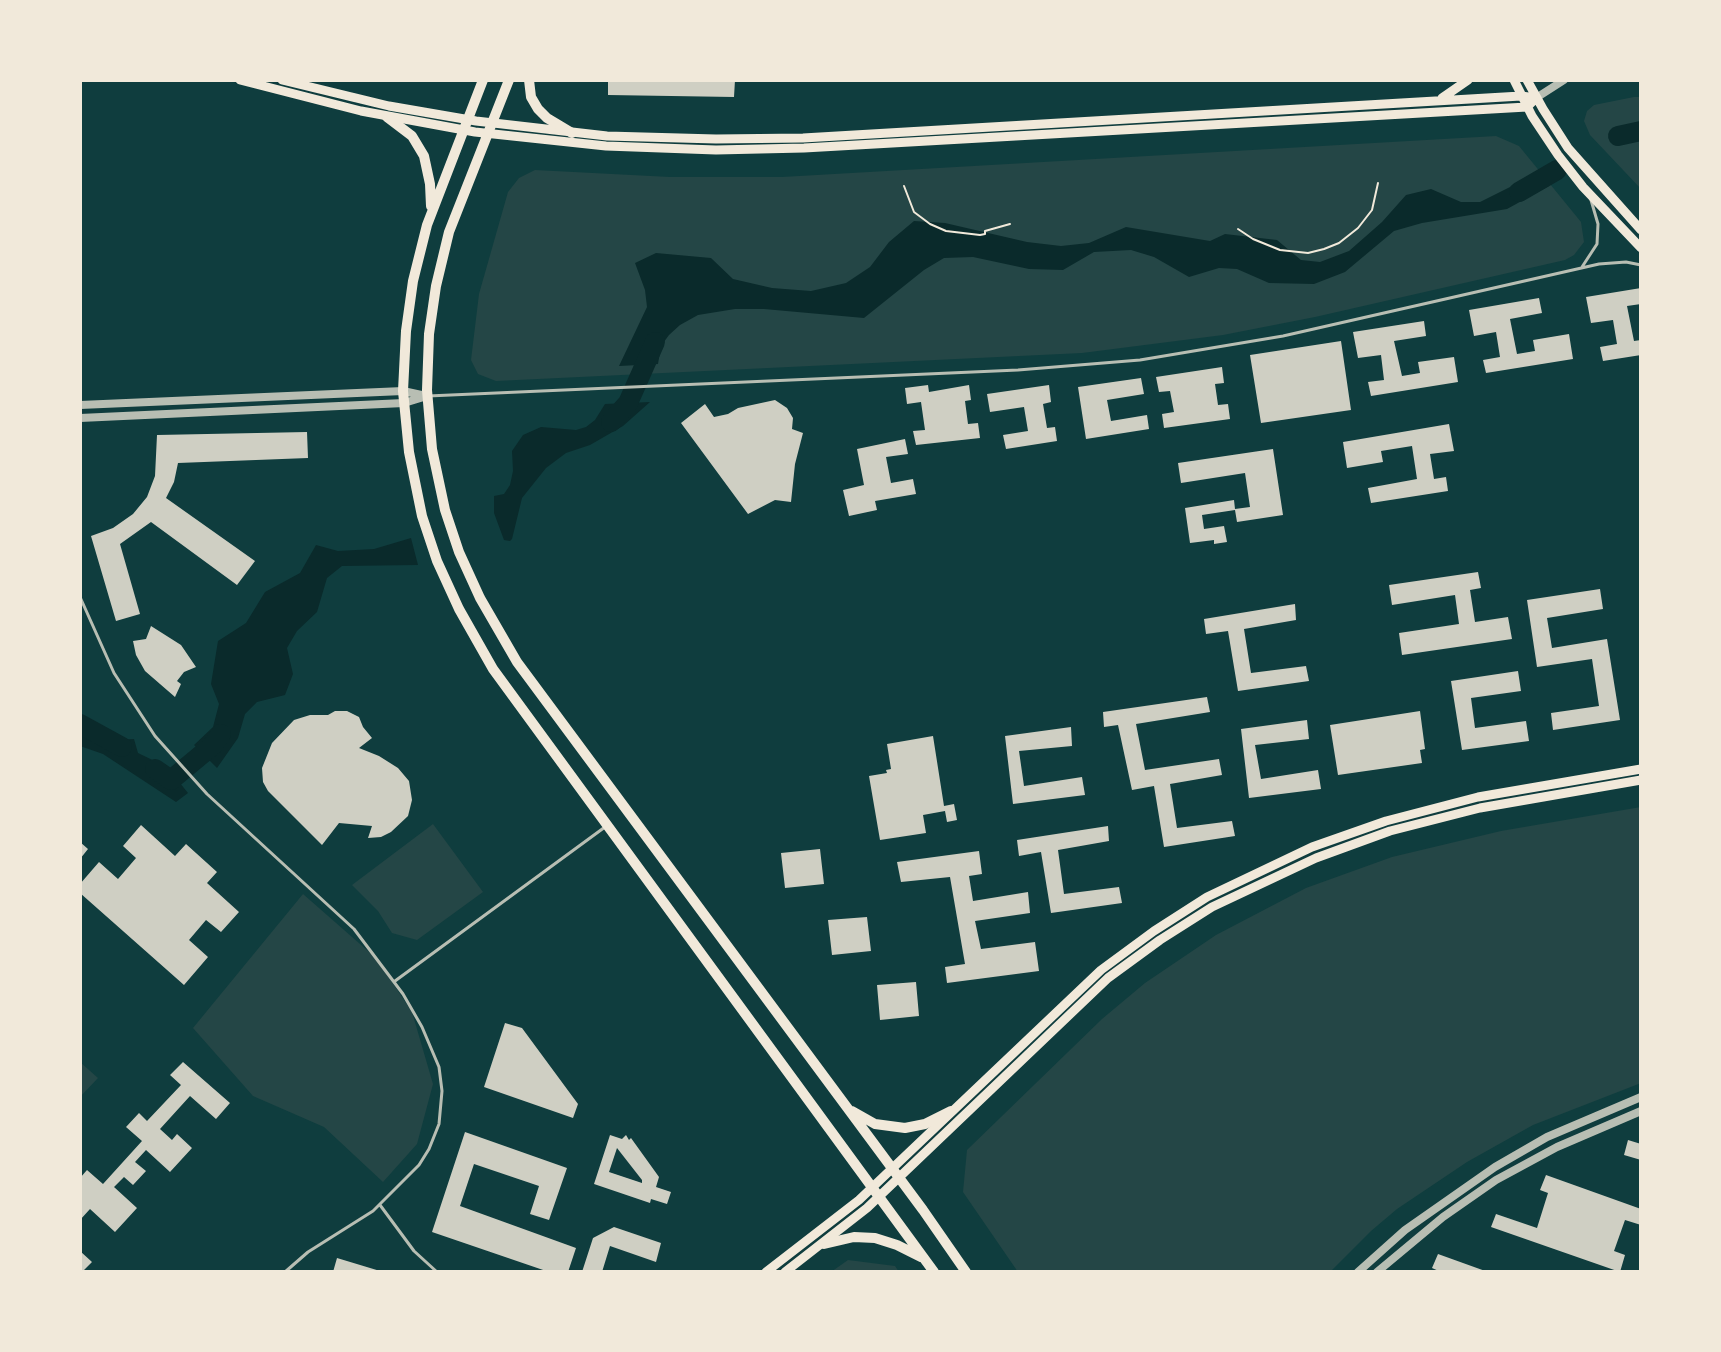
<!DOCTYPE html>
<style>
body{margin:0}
#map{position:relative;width:1721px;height:1352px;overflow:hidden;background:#0f3d3e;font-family:"PT Sans Narrow",sans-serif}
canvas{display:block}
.frame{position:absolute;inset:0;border:82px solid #f1e9da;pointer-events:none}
</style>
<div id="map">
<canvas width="1721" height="1352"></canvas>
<div class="frame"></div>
</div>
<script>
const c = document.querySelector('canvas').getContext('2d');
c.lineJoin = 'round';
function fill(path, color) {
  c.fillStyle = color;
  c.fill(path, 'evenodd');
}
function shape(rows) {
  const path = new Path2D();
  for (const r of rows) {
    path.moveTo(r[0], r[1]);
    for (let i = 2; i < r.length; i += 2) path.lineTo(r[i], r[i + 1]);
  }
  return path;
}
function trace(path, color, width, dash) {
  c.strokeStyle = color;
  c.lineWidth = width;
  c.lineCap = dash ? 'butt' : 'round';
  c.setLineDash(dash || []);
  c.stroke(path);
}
fill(shape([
 [1634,97,1641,97,1641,189,1590,135,1584,121,1587,111,1594,105],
 [1496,136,1519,146,1581,222,1584,242,1574,255,1565,260,1315,317,1223,335,1082,353,496,381,478,374,471,360,479,294,508,192,519,178,535,170,670,177,782,177],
 [1641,807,1641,1083,1533,1125,1467,1162,1397,1209,1371,1231,1330,1272,1018,1272,963,1192,967,1150,1102,1019,1145,983,1216,935,1306,888,1392,857,1501,831],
 [433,824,483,892,417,940,392,933,378,911,352,885],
 [303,894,376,958,412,1012,433,1084,417,1144,383,1182,324,1127,253,1096,193,1028],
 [80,1062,98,1078,80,1097],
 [848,1260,895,1266,899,1272,831,1272]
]), '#244646');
fill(shape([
 [1536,174,1549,186,1507,209,1422,223,1394,231,1345,272,1314,284,1269,283,1237,269,1219,268,1189,277,1154,257,1131,250,1094,252,1063,270,1029,269,973,257,944,258,924,270,864,318,764,309,735,309,698,315,680,325,669,335,661,346,658,364,619,366,647,307,645,290,635,263,656,253,711,258,733,279,772,288,811,291,846,283,870,267,889,242,914,221,945,223,1027,242,1061,246,1089,243,1126,227,1210,241,1225,234,1277,240,1301,260,1320,262,1349,251,1382,222,1406,195,1431,189,1461,202,1480,202],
 [650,402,623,426,590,445,566,453,546,468,522,498,512,539,510,541,504,540,494,513,494,496,504,494,510,485,513,471,512,451,523,435,541,427,576,430,586,427,595,420,605,404],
 [411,538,418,565,342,566,327,578,317,612,297,631,287,648,293,674,285,695,257,702,245,714,238,738,217,768,194,745,213,727,219,704,211,684,218,641,246,623,265,592,300,573,316,545,338,551,374,549],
 [80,720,89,730,112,740,134,739,138,753,167,767,188,793,176,802,103,754,80,746]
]), '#0a2a2b');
trace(shape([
 [1618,136,1641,131],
 [1519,192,1557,170],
 [611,422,628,403,655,342],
 [80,724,122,747],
 [155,769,171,780,213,745,221,734]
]), '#0a2a2b', 20);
fill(shape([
 [608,80,735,80,734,97,608,95],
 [1641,288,1641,304,1627,306,1634,341,1641,340,1641,355,1603,361,1600,347,1617,344,1613,320,1591,323,1586,297],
 [1539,298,1542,313,1510,319,1517,354,1535,351,1533,340,1569,334,1573,359,1486,373,1483,360,1500,357,1496,332,1474,336,1469,310],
 [1424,321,1426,336,1394,341,1402,376,1420,373,1418,362,1454,357,1458,382,1371,396,1368,382,1384,380,1381,355,1358,358,1353,332],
 [1341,341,1351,410,1261,423,1250,355],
 [1222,367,1224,383,1215,384,1218,405,1228,404,1230,419,1164,428,1162,414,1174,412,1170,391,1159,392,1156,377],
 [1141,378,1144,394,1107,400,1111,421,1147,415,1149,429,1086,439,1078,387],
 [928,385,929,392,969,385,971,400,965,401,968,424,978,423,980,438,916,445,913,431,925,430,921,402,907,404,905,388],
 [1049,385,1051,402,1043,404,1047,428,1055,427,1057,441,1006,449,1003,435,1028,431,1024,407,990,412,987,394],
 [775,400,787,408,793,418,792,429,803,433,795,464,791,502,775,500,748,514,681,423,705,404,714,417,728,414,738,408],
 [1449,424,1454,451,1430,454,1434,479,1446,477,1448,491,1371,503,1368,488,1417,479,1412,446,1381,451,1383,462,1347,468,1343,442],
 [307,432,308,458,178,463,174,482,166,498,255,561,237,585,151,522,120,544,140,614,116,621,91,536,113,528,133,514,147,497,155,476,157,435],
 [905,439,908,454,886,457,891,483,913,479,916,494,875,501,877,510,849,516,843,490,864,485,857,449],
 [1273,449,1283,515,1237,522,1235,510,1202,515,1204,529,1224,526,1227,542,1214,544,1214,540,1190,543,1185,508,1234,500,1235,509,1250,507,1245,473,1181,483,1178,463],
 [1478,572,1481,588,1470,590,1475,622,1508,617,1512,639,1402,655,1399,633,1459,624,1455,595,1392,605,1389,585],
 [1600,589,1603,609,1547,618,1552,648,1607,639,1620,720,1553,730,1551,713,1599,706,1592,659,1537,667,1527,600],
 [1295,604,1296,620,1244,629,1251,673,1306,666,1309,681,1238,691,1228,631,1206,634,1204,619],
 [151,626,181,645,196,667,184,672,177,681,181,684,175,697,145,671,136,655,133,641,146,639],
 [1518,671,1521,691,1471,698,1475,728,1526,721,1529,741,1462,750,1451,681],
 [1207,697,1210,712,1136,724,1145,770,1219,759,1222,775,1170,784,1177,828,1232,821,1235,836,1164,847,1154,786,1132,790,1118,725,1104,727,1103,712],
 [335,711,347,711,359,717,363,727,372,738,359,748,379,756,398,768,409,781,412,800,408,816,391,832,381,837,368,838,372,826,339,823,322,845,268,791,263,782,262,768,272,743,294,720,310,715,328,715],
 [1420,711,1425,749,1420,750,1422,763,1338,775,1330,725],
 [1307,720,1309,739,1255,745,1261,779,1318,770,1321,789,1249,798,1241,729],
 [1071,727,1072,746,1019,751,1024,786,1082,777,1085,795,1013,804,1005,736],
 [933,736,944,806,954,804,957,820,947,822,945,811,923,815,926,833,880,840,869,776,887,773,886,770,891,769,887,744],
 [141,825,175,856,186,844,217,872,207,883,239,912,221,932,206,920,189,940,208,957,184,985,80,893,80,884,99,862,118,879,136,858,123,846],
 [1108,826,1109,841,1058,850,1064,894,1119,887,1122,903,1051,913,1041,852,1019,856,1017,840],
 [80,842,88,849,80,859],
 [820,849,824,884,785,888,781,853],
 [979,851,982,874,969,876,973,901,1028,892,1030,913,975,921,981,949,1035,942,1039,971,947,983,945,967,965,964,950,877,901,882,897,862],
 [867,917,871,951,832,955,828,920],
 [916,982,919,1016,880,1020,877,985],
 [505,1023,522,1028,578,1104,573,1118,484,1087],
 [183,1062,230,1103,216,1119,190,1096,160,1129,172,1140,177,1134,192,1148,170,1172,146,1150,135,1162,146,1171,133,1185,124,1177,114,1187,137,1208,115,1232,90,1209,80,1220,80,1196,82,1193,80,1178,87,1170,103,1184,142,1141,126,1127,139,1113,147,1121,181,1085,170,1075],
 [465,1132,567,1168,549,1220,530,1214,539,1186,474,1164,460,1206,576,1248,568,1272,549,1272,432,1232],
 [610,1135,622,1139,626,1135,629,1140,631,1138,659,1177,656,1187,671,1192,667,1204,651,1199,650,1203,594,1184],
 [617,1148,642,1180,642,1183,609,1172],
 [1628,1140,1641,1144,1641,1160,1624,1155],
 [1546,1175,1641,1209,1641,1225,1625,1220,1614,1251,1625,1255,1620,1272,1491,1227,1496,1214,1537,1228,1548,1193,1540,1190],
 [614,1227,661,1243,656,1262,610,1246,602,1272,582,1272,593,1238],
 [80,1251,92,1262,82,1272,80,1272],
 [1438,1254,1488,1272,1441,1272,1432,1268],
 [337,1258,380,1271,379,1272,333,1272]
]), '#cfcfc3');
trace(shape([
 [904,186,914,212,930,224,946,231,980,235,985,234,985,231,1010,224],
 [1238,229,1253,239,1280,250,1308,253,1324,249,1339,243,1358,228,1372,210,1378,183]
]), '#f1e9da', 2);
trace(shape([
 [1582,267,1597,244,1598,224,1591,200],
 [428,396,1018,370,1140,360,1283,336,1599,264,1626,262,1641,265],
 [80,597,114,673,155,736,207,794,354,929,403,994,422,1027,439,1067,442,1091,439,1124,429,1149,419,1165,373,1211,308,1252,285,1272],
 [395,981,605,827],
 [380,1205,414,1251,437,1272]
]), '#b8beb3', 3);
trace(shape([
 [1536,98,1564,80],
 [80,405,403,391,426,396],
 [80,418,404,403,427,396],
 [1358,1272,1405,1230,1495,1167,1547,1137,1641,1097],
 [1377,1272,1443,1217,1496,1180,1557,1147,1641,1111]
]), '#b8beb3', 8);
trace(shape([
 [240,80,361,111,475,132,606,146,716,150,804,148,1527,107,1536,98],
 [282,80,389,106,476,121,607,136,716,139,803,138,1521,96,1536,98],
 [1514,80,1532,116,1558,155,1583,187,1641,248],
 [1527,80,1543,109,1568,148,1641,230],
 [1442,98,1468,80],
 [766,1272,859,1200,1101,970,1154,931,1207,897,1312,847,1386,821,1478,797,1641,769],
 [785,1272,867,1208,1108,978,1160,940,1212,907,1316,858,1390,831,1480,808,1641,780]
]), '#f1e9da', 9);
trace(shape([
 [483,80,427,225,413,281,406,331,403,391,409,452,422,516,437,561,459,609,493,669,934,1272],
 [509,80,449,232,436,286,429,334,427,390,432,449,445,510,459,552,480,598,517,662,923,1210,966,1272],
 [529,80,531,97,538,109,547,118,572,133],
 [387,117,412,136,424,156,430,184,431,206],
 [852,1111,875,1124,905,1128,925,1124,951,1111],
 [824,1244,854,1237,875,1238,897,1245,921,1257]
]), '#f1e9da', 10);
</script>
